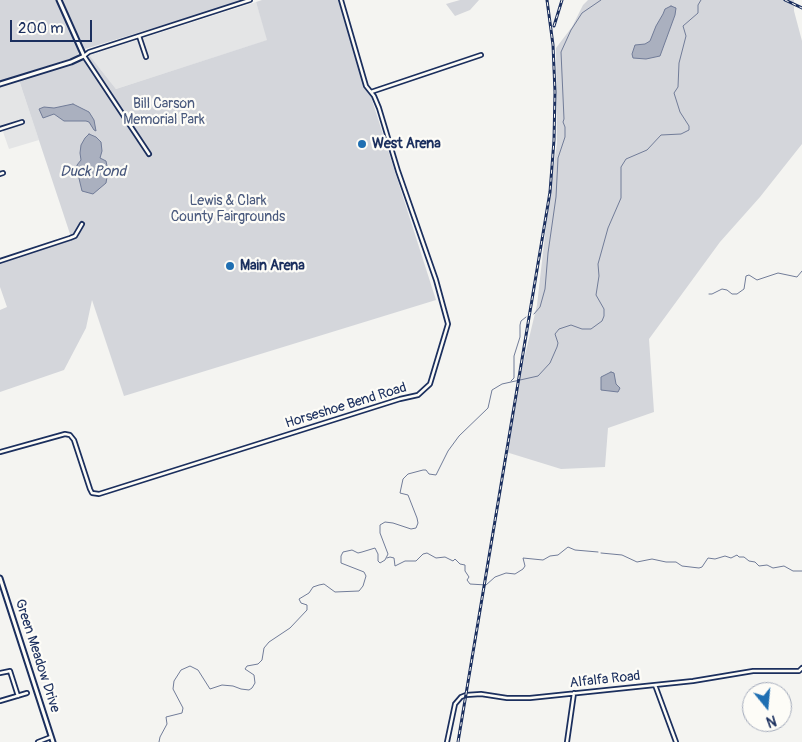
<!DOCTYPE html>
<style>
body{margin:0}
#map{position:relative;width:802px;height:742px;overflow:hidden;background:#f4f4f1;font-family:Pangolin,sans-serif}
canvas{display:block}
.north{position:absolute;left:742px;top:682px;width:50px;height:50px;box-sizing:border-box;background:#fdfcf7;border:1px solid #a3aaba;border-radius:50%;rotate:163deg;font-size:14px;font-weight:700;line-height:20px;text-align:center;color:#1b2f5e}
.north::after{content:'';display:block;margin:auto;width:18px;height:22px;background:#1f6fb2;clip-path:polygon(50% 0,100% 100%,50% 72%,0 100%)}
.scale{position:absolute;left:10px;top:20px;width:82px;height:22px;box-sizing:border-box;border:2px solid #1b2f5e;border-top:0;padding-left:6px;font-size:15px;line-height:18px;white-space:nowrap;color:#1b2f5e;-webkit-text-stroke:4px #fdfcf7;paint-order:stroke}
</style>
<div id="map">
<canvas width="802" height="742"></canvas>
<div class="north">N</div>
<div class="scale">200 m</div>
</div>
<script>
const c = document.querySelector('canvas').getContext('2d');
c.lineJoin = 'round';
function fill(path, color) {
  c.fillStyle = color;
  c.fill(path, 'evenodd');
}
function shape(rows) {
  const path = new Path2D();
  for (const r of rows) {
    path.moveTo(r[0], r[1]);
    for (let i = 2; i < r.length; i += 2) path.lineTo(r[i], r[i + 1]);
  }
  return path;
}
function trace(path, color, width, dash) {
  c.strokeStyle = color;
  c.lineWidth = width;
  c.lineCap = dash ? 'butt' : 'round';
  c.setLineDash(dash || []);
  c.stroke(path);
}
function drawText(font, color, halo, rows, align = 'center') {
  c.font = font + ' Pangolin,sans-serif';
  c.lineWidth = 4.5;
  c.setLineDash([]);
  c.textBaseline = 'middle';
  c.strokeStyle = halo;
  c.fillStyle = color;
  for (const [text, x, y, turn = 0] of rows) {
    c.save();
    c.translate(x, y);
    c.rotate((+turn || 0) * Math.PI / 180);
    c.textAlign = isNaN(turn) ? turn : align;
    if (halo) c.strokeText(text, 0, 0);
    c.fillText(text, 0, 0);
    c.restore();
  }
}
fill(shape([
 [256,2,268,40,116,89,90,56,90,55],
 [19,80,39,140,9,149,2,129,0,129,0,86]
]), '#e4e5e6');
fill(shape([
 [0,0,57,0,79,47,78,56,70,59,0,81],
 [62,0,245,0,85,49],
 [262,0,340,0,436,300,124,396,92,300,86,328,64,370,0,392,0,310,7,307,0,287,0,263,72,240,19,80,90,56,116,89,267,40,256,2],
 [460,0,479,0,470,10,455,16,446,4],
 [588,0,794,0,794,11,802,41,802,144,760,197,720,242,649,339,654,412,608,428,605,467,561,469,506,452,519,380,537,305,549,200,557,143,556,48,572,27,583,5]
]), '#d4d6db');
const water = shape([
 [671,6,676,8,675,15,660,56,646,59,633,58,632,54,635,45,645,44,650,41,656,26,663,14,665,9,671,6],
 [73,104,89,112,94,120,96,131,94,130,89,122,86,121,64,121,54,114,43,118,39,109,44,107,54,108,73,104],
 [89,134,96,137,101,142,102,151,100,158,106,161,108,171,106,183,93,194,82,191,77,170,77,165,81,160,80,153,81,145,85,138,89,134],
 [611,372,614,373,616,384,620,388,618,392,601,390,601,377,611,372]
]);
fill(water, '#aab0bf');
trace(water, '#717c98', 1);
trace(shape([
 [709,294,712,294,722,289,727,290,732,294,737,294,744,289,746,276,749,275,757,280,778,273,797,277,802,271],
 [534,314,540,307,545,289,548,253,556,197,558,158,565,137,565,127,563,122,564,119,561,52,571,30,582,13,601,0],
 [511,381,514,378,514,356,520,337,520,325,521,321,526,317],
 [601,553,622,555,637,562,652,559,666,562,676,562,682,566,699,568,702,567,708,558,715,559,725,556,731,558,737,555,739,557,744,557,749,561,755,562,759,566,767,565,773,568,784,566,793,571,802,571],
 [387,558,390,557,394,558,395,566,405,561,416,561,423,554,427,553,436,558,445,557,453,561,455,559,460,564,465,565,465,571,469,577,467,580,470,584,486,585,495,577,506,573,515,574,523,569,525,566,523,558,543,560,550,556,558,555,568,547,575,550,598,552],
 [159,742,160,737,167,724,166,717,182,713,183,708,173,689,174,681,181,670,190,666,198,670,210,689,222,685,233,686,241,689,249,690,252,688,255,683,254,675,245,669,247,666,258,664,262,660,264,648,269,642,290,628,307,610,307,605,301,603,299,599,309,593,313,587,319,585,324,584,335,592,359,591,363,586,366,576,364,572,341,563,341,556,343,552,352,550,358,553,362,552,375,548,378,554,378,561,380,563,385,560,388,554,380,533,380,525,385,522,393,523,411,529,416,528,418,523,417,518,408,495,400,493,403,479,408,474,423,470,426,470,429,474,436,475,448,451,459,436,488,408,492,390,502,384,538,376,550,363,557,347,558,343,555,334,559,329,571,325,582,329,591,329,602,321,604,316,604,309,596,295,599,276,598,264,608,228,621,198,621,167,626,159,647,150,661,135,681,134,689,130,689,126,680,112,674,93,678,87,679,63,686,36,683,26,698,13,698,5,701,0]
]), '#717c98', 1);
const street = shape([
 [139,36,146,57],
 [371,92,481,55],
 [0,129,22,122],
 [149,154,84,56,89,52,250,0],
 [0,174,3,173],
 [0,261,70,238,75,236,82,224],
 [0,452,65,434,70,435,74,440,90,489,92,493,99,494,400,399,418,395,430,384,448,324,436,280,398,171,379,108,374,96,366,86,341,0],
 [0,673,10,671,18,696],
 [655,685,676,742],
 [0,701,27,693],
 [38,742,51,737],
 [447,742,455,704,461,697,466,695,481,694,507,698,530,698,693,681,753,671,799,671,802,668],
 [567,742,574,693]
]);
const secondary = shape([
 [0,84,71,62,84,56,59,0],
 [0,578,53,742]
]);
trace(street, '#1b2f5e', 6);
trace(secondary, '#1b2f5e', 7);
trace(street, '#fdfcf7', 2.5);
trace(secondary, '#fdfcf7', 3);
const rail = shape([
 [785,0,802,8],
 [554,26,562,0],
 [458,742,550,192,554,140,555,92,553,45,547,0]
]);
trace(rail, '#1b2f5e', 3);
trace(rail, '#fdfcf7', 1, [4]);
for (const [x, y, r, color] of [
 [362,144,5,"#1f6fb2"],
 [230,266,5,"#1f6fb2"]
]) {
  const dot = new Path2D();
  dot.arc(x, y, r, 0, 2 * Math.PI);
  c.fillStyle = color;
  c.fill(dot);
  trace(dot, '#fdfcf7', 2);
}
drawText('14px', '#49597d', '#fdfcf7', [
 ["Bill Carson",164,104],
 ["Memorial Park",164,120],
 ["Lewis & Clark",228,201],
 ["County Fairgrounds",228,217]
]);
drawText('bold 14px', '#1b2f5e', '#fdfcf7', [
 ["West Arena",372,144],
 ["Main Arena",240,266]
], 'left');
drawText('14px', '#1b2f5e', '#fdfcf7', [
 ["Horseshoe Bend Road",346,406,-17],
 ["Green Meadow Drive",37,656,72],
 ["Alfalfa Road",605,680,-6]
]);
drawText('italic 15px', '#46567b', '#fdfcf7', [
 ["Duck Pond",93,172]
]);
</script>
